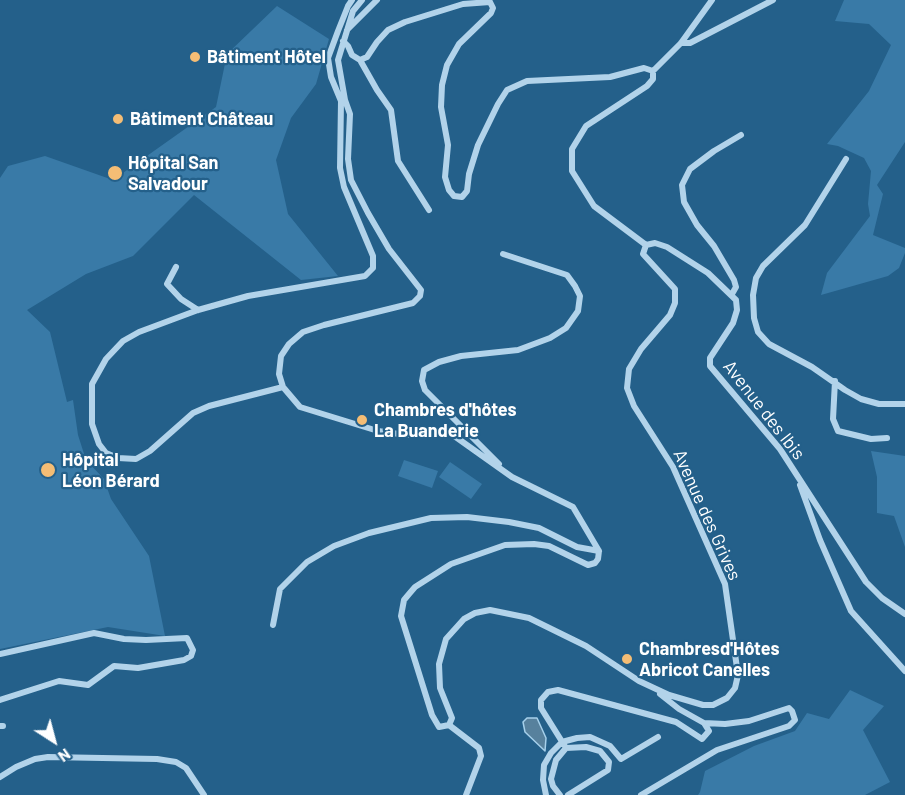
<!DOCTYPE html>
<meta charset="utf-8">
<style>
body{margin:0}
#map{position:relative;width:905px;height:795px;overflow:hidden;background:#24608a;font-family:Barlow,sans-serif}
canvas{display:block}
.north{position:absolute;left:24px;top:711px;width:60px;height:60px;-webkit-text-stroke:4px #24608a;paint-order:stroke;rotate:144deg;font-size:16px;font-weight:700;line-height:24px;text-align:center;color:#fff}
.north::after{content:'';display:block;margin:auto;width:21px;height:27px;background:#fff;clip-path:polygon(50% 0,100% 100%,50% 72%,0 100%)}
</style>
<div id="map">
<canvas width="905" height="795"></canvas>
<div class="north">N</div>
</div>
<script>
const c = document.querySelector('canvas').getContext('2d');
c.lineJoin = 'round';
function fill(path, color) {
  c.fillStyle = color;
  c.fill(path, 'evenodd');
}
function shape(rows) {
  const path = new Path2D();
  for (const r of rows) {
    path.moveTo(r[0], r[1]);
    for (let i = 2; i < r.length; i += 2) path.lineTo(r[i], r[i + 1]);
  }
  return path;
}
function trace(path, color, width, dash) {
  c.strokeStyle = color;
  c.lineWidth = width;
  c.lineCap = dash ? 'butt' : 'round';
  c.setLineDash(dash || []);
  c.stroke(path);
}
function drawText(font, color, halo, rows, align = 'center') {
  c.font = font + ' Barlow,sans-serif';
  c.lineWidth = 4.5;
  c.setLineDash([]);
  c.textBaseline = 'middle';
  c.strokeStyle = halo;
  c.fillStyle = color;
  for (const [text, x, y, turn = 0] of rows) {
    c.save();
    c.translate(x, y);
    c.rotate((+turn || 0) * Math.PI / 180);
    c.textAlign = isNaN(turn) ? turn : align;
    if (halo) c.strokeText(text, 0, 0);
    c.fillText(text, 0, 0);
    c.restore();
  }
}
fill(shape([
 [844,0,905,0,905,142,877,185,883,194,873,235,905,248,905,253,899,268,888,276,821,295,827,273,870,216,868,204,871,171,864,158,838,146,827,144,869,91,891,45,869,24,835,21],
 [277,6,329,39,316,84,291,118,276,160,288,214,338,276,301,280,194,195,133,256,86,274,27,310,50,332,67,402,73,400,78,435,86,460,104,479,111,499,149,556,165,636,108,627,0,649,0,178,8,166,45,156,113,180,216,107,227,54],
 [871,451,905,456,905,547,894,516,877,513,877,477],
 [404,460,438,471,432,488,398,476],
 [450,462,482,484,471,499,439,477],
 [850,690,884,706,863,730,890,782,865,795,698,795,700,792,705,771,754,746,795,731,807,713,829,719]
]), '#397aa7');
const water = shape([
 [527,718,537,718,546,738,545,751,525,732,523,722,527,718]
]);
fill(water, '#57819d');
trace(water, '#a6d0eb', 1.5);
trace(shape([
 [362,0,353,11,338,60,345,100,350,114,348,159,351,180,368,213,389,249,421,290,420,296,413,303,324,325,303,332,289,344,281,356,279,374,283,387,300,407,378,431,406,435,450,433,512,477,573,507,599,551],
 [347,30,377,0],
 [343,41,348,46,352,55,360,60],
 [681,43,690,43,773,0],
 [360,60,367,57,377,42,388,30,405,22,463,4,490,2,493,8,491,13,459,44,447,65,442,85,441,107,448,145,445,177,449,190,454,196,462,197,467,191,469,174,478,145,498,104,507,90,527,81,610,77,644,68,653,71,653,79,647,86,586,126,572,149,572,171,594,206,646,245],
 [360,60,377,90,391,110,398,161,429,210],
 [653,71,681,43,712,0],
 [846,159,805,225,763,266,756,278,753,295,754,318,758,332,769,344,812,367,845,390,861,399,879,404,905,404],
 [646,245,655,243,667,247,708,273,736,300,737,310,733,323,710,358,710,366,780,449,866,582,882,598,905,614],
 [176,267,167,284,181,299,198,310],
 [732,294,736,287,734,280,714,246,697,225,684,202,682,185,690,169,714,151,741,135],
 [835,381,833,419,838,431,871,439,887,438],
 [283,387,209,406,193,413,150,451,136,459,118,458,106,453,99,444,92,424,92,384,106,359,123,341,139,332,198,310,248,296,365,276,373,268,373,256,344,187,340,168,341,101,331,77,328,58,338,31,348,6,352,0],
 [499,464,425,390,422,381,424,370,439,362,461,356,518,350,550,338,566,328,578,311,580,296,575,286,567,275,503,254],
 [800,485,820,540,851,611,905,671],
 [599,551,598,559,595,563,588,565,549,546,534,544,505,545,451,564,415,587,409,594,404,600,401,616,432,715,439,727,449,725,452,718,440,688,439,664,446,639,464,619,475,613,490,610,529,618,586,646,639,681,669,695,703,705,713,705,727,698,735,688,738,675,725,584,673,467,634,406,627,388,629,369,641,349,670,315,675,303,675,289,643,254,646,245],
 [273,625,280,589,307,562,334,546,369,533,431,518,467,517,509,522,539,528,577,547,599,551],
 [0,654,94,633,124,639,146,640,187,638,193,650,191,656,184,660,138,668,114,666,88,685,59,681,0,700],
 [449,725,479,748,481,756,466,795],
 [0,726,3,726],
 [566,748,541,708,541,700,548,692,558,690,676,722,702,739,709,731,704,723,679,709,660,694],
 [0,777,16,767,35,759,48,757,157,759,176,762,186,768,204,795],
 [546,795,543,780,544,765,551,753,562,742,577,738,590,737,610,746,621,759,658,737],
 [560,795,553,786,551,779,556,760,566,748,586,747,600,751,609,762,608,770,568,795],
 [641,795,717,750,789,726,795,720,792,711,789,708,749,721,725,724,704,723]
]), '#b2d3ea', 6);
for (const [x, y, r, color] of [
 [195,57,6,"#f4bd75"],
 [118,119,6,"#f4bd75"],
 [115,173,8,"#f4bd75"],
 [362,420,6,"#f4bd75"],
 [48,470,8,"#f4bd75"],
 [627,659,6,"#f4bd75"]
]) {
  const dot = new Path2D();
  dot.arc(x, y, r, 0, 2 * Math.PI);
  c.fillStyle = color;
  c.fill(dot);
  trace(dot, '#24608a', 2);
}
drawText('bold 18px', '#fff', '#24608a', [
 ["Bâtiment Hôtel",207,57],
 ["Bâtiment Château",130,119],
 ["Hôpital San",128,163],
 ["Salvadour",128,184],
 ["Chambres d'hôtes",374,410],
 ["La Buanderie",374,431],
 ["Hôpital",62,460],
 ["Léon Bérard",62,481],
 ["Chambresd'Hôtes",639,649],
 ["Abricot Canelles",639,670]
], 'left');
drawText('18px', '#fff', '#24608a', [
 ["Avenue des Ibis",764,410,52],
 ["Avenue des Grives",707,515,66]
]);
</script>
